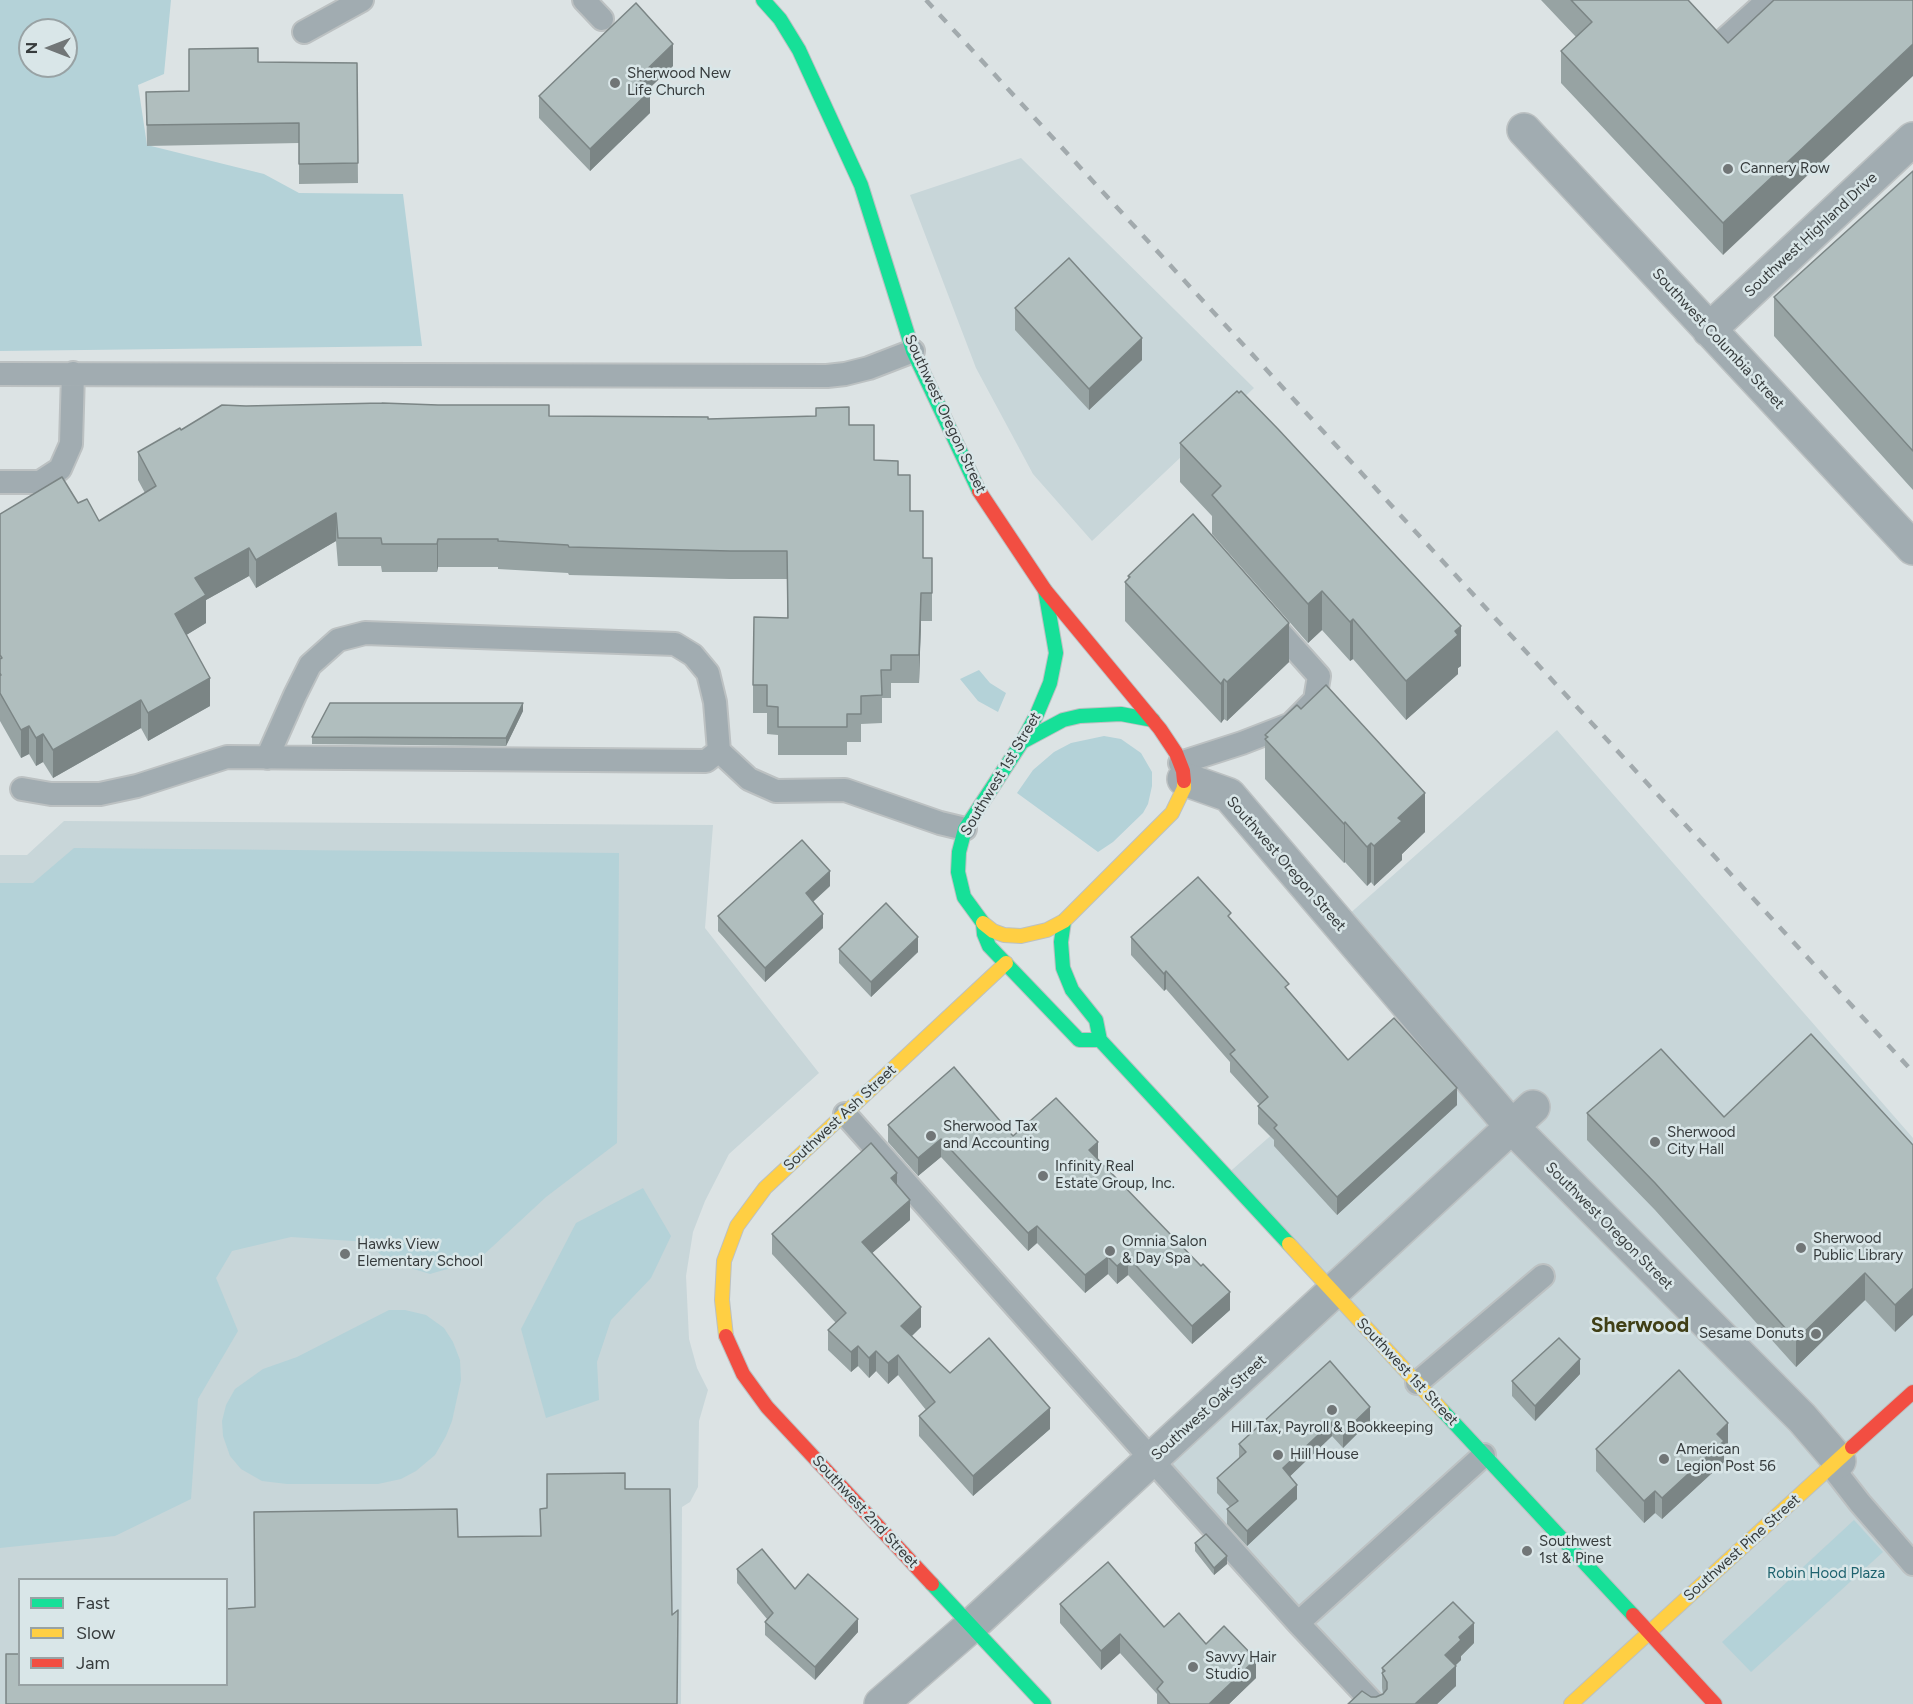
<!DOCTYPE html>
<style>
body{margin:0}
#map{position:relative;width:1913px;height:1704px;overflow:hidden;background:#dce3e4;font-family:Figtree,sans-serif}
canvas{display:block}
.legend{position:absolute;left:18px;top:1578px;width:210px;height:108px;box-sizing:border-box;background:#d9e6e8;border:2px solid #98a2a4;margin:0;padding:8px 10px;list-style:none;font-size:18px;color:#373c3d}
.legend li{display:flex;align-items:center;gap:12px;height:30px}
.legend b{width:30px;border:2px solid #98a2a4}
.north{position:absolute;left:18px;top:18px;width:60px;height:60px;box-sizing:border-box;background:#d9e6e8;border:2px solid #98a2a4;border-radius:50%;rotate:270deg;font-size:16px;font-weight:700;line-height:24px;text-align:center;color:#373c3d}
.north::after{content:'';display:block;margin:auto;width:21px;height:27px;background:#717677;clip-path:polygon(50% 0,100% 100%,50% 72%,0 100%)}
</style>
<div id="map">
<canvas width="1913" height="1704"></canvas>
<ul class="legend">
<li><b style="height:8px;background:#16e098"></b>Fast</li>
<li><b style="height:8px;background:#ffcf43"></b>Slow</li>
<li><b style="height:8px;background:#f24e42"></b>Jam</li>
</ul>
<div class="north">N</div>
</div>
<script>
const c = document.querySelector('canvas').getContext('2d');
c.lineJoin = 'round';
function fill(path, color) {
  c.fillStyle = color;
  c.fill(path, 'evenodd');
}
function shape(rows) {
  const path = new Path2D();
  for (const r of rows) {
    path.moveTo(r[0], r[1]);
    for (let i = 2; i < r.length; i += 2) path.lineTo(r[i], r[i + 1]);
  }
  return path;
}
function trace(path, color, width, dash) {
  c.strokeStyle = color;
  c.lineWidth = width;
  c.lineCap = dash ? 'butt' : 'round';
  c.setLineDash(dash || []);
  c.stroke(path);
}
function drawText(font, color, halo, rows, align = 'center') {
  c.font = font + ' Figtree,sans-serif';
  c.lineWidth = 5;
  c.setLineDash([]);
  c.textBaseline = 'middle';
  c.strokeStyle = halo;
  c.fillStyle = color;
  for (const [text, x, y, turn = 0] of rows) {
    c.save();
    c.translate(x, y);
    c.rotate((+turn || 0) * Math.PI / 180);
    c.textAlign = isNaN(turn) ? turn : align;
    if (halo) c.strokeText(text, 0, 0);
    c.fillText(text, 0, 0);
    c.restore();
  }
}
fill(shape([
 [1021,158,1254,388,1092,541,1033,474,976,368,910,195],
 [1557,730,1913,1138,1913,1704,1377,1704,1152,1460,1334,1293,1225,1176,1412,1011,1338,924],
 [64,821,713,825,705,928,819,1073,729,1154,705,1201,693,1232,686,1276,689,1339,697,1368,708,1390,699,1421,698,1487,690,1502,682,1507,681,1704,0,1704,0,855,27,855],
 [20,1580,226,1580,226,1684,20,1684]
]), '#c8d6d9');
fill(shape([
 [0,0,171,0,164,74,138,85,147,145,264,174,299,193,403,194,422,346,0,351],
 [30,30,66,30,66,66,30,66],
 [979,670,990,683,1006,693,998,712,978,701,960,679],
 [1104,736,1121,739,1141,753,1152,772,1152,786,1148,804,1143,813,1113,842,1098,852,1017,793,1033,770,1054,752,1071,743],
 [74,848,619,853,617,1143,546,1197,478,1260,430,1274,387,1261,368,1242,291,1237,232,1251,216,1278,238,1331,198,1399,191,1499,115,1536,0,1548,0,883,33,883],
 [643,1188,671,1236,651,1278,611,1320,597,1362,599,1400,546,1418,521,1329,576,1223],
 [389,1310,405,1310,426,1315,444,1328,453,1342,460,1360,461,1380,452,1421,446,1436,435,1455,416,1471,401,1479,378,1484,287,1484,262,1481,241,1469,230,1456,223,1436,222,1421,226,1405,235,1389,263,1369,297,1357],
 [1854,1520,1883,1552,1751,1672,1722,1642]
]), '#b4d2d8');
const lane = shape([
 [584,0,602,19],
 [304,32,362,0],
 [1725,39,1768,0],
 [0,374,827,376,845,374,869,368,913,351],
 [0,482,40,482,60,469,71,444,73,373],
 [267,758,295,695,310,665,338,640,365,633,675,644,693,655,708,673,715,702,719,751,749,779,776,791,845,790,940,823,965,829],
 [1180,763,1242,743,1291,724,1315,700,1319,676,1269,620],
 [22,789,51,794,100,794,137,786,227,757,706,761,719,751],
 [845,1114,1152,1460,1298,1623,1374,1704],
 [1417,1383,1543,1276],
 [1832,1467,1860,1503,1913,1564],
 [1298,1623,1484,1455]
]);
const street = shape([
 [1524,130,1913,548],
 [1709,330,1913,139],
 [1184,779,1229,795,1512,1127,1802,1418,1839,1461],
 [881,1704,971,1626,1533,1107]
]);
const fast = shape([
 [763,0,780,19,799,50,861,185,913,351,979,491],
 [1045,590,1056,653,1050,683,1037,714,1022,742,965,829,959,852,958,872,964,897,983,923,984,934,989,946,1079,1040,1100,1040],
 [1022,742,1063,720,1080,716,1121,714,1153,720],
 [1064,921,1061,942,1063,968,1072,990,1096,1020,1100,1040,1289,1244],
 [1442,1410,1633,1615],
 [932,1584,1044,1704]
]);
const slow = shape([
 [983,923,993,931,1004,935,1021,936,1047,930,1064,921,1172,813,1184,788,1184,781],
 [1289,1244,1442,1410],
 [726,1336,722,1300,724,1261,737,1226,765,1188,1006,963],
 [1571,1704,1852,1447]
]);
const jam = shape([
 [979,491,1045,590,1160,729,1176,753,1183,771,1184,781],
 [726,1336,743,1374,767,1407,932,1584],
 [1852,1447,1913,1392],
 [1633,1615,1715,1704]
]);
trace(lane, '#bcc1c2', 26);
trace(street, '#bcc1c2', 36);
trace(fast, '#bcc1c2', 16);
trace(slow, '#bcc1c2', 16);
trace(jam, '#bcc1c2', 16);
trace(lane, '#a1acb1', 22);
trace(street, '#a1acb1', 33);
trace(fast, '#16e098', 14);
trace(slow, '#ffcf43', 14);
trace(jam, '#f24e42', 14);
trace(shape([
 [926,0,1913,1072]
]), '#a2aaad', 4.5, [10, 10]);
fill(shape([
 [1541,0,1688,0,1728,43,1723,255,1561,83,1561,51,1576,37],
 [258,62,357,63,358,183,299,184,299,143,147,146,146,92,189,91],
 [673,66,648,89,650,113,590,171,539,118,539,96],
 [1913,171,1913,490,1774,336,1774,297],
 [1015,308,1142,360,1089,410,1015,330],
 [246,406,549,416,708,419,849,425,874,460,898,475,910,511,923,558,932,558,932,621,921,621,919,683,891,683,891,698,882,698,882,723,861,724,861,742,847,742,847,755,778,755,778,735,767,734,767,713,753,713,753,685,787,618,787,579,730,579,569,575,568,573,498,569,498,567,438,567,437,572,382,572,381,566,338,566,336,541,256,588,249,576,206,600,206,623,186,635,210,706,148,741,141,728,53,778,43,762,36,766,29,754,21,758,0,721,0,514,78,503,99,521,145,493,138,480,138,452,181,430],
 [1180,443,1461,666,1458,668,1458,674,1406,720,1353,659,1350,661,1322,630,1308,643,1212,534,1212,516,1180,482],
 [1128,576,1289,662,1227,721,1224,719,1221,723,1125,621,1125,582,1128,579],
 [523,711,506,746,312,744,312,737],
 [1265,735,1425,832,1402,854,1402,860,1374,886,1371,882,1367,886,1345,862,1344,863,1265,779],
 [830,886,813,902,823,928,765,982,718,931,718,916],
 [1231,919,1289,991,1348,1060,1457,1105,1337,1215,1274,1146,1274,1140,1258,1124,1258,1106,1260,1105,1230,1072,1230,1062,1166,989,1164,991,1131,955,1131,937],
 [839,949,918,952,871,997,839,963],
 [1587,1113,1724,1117,1913,1145,1895,1332,1865,1300,1796,1367,1655,1210,1587,1140],
 [888,1125,1013,1136,1098,1160,1230,1310,1192,1344,1128,1275,1117,1284,1108,1274,1085,1293,1037,1243,1028,1251,941,1157,918,1176,888,1142],
 [897,1185,910,1220,872,1253,921,1327,912,1336,950,1373,1050,1429,973,1496,919,1436,919,1416,926,1410,898,1375,888,1384,876,1371,869,1378,858,1366,851,1372,828,1350,828,1330,836,1323,772,1254,772,1234],
 [1330,1361,1370,1421,1343,1448,1332,1436,1290,1476,1297,1499,1247,1546,1227,1524,1227,1509,1230,1507,1217,1493,1217,1478,1239,1459,1239,1444],
 [1580,1374,1535,1421,1512,1396,1512,1381],
 [1728,1445,1724,1449,1724,1462,1662,1519,1655,1513,1644,1523,1596,1471,1596,1449],
 [1195,1543,1227,1564,1214,1575,1195,1551],
 [737,1569,795,1589,858,1632,815,1680,765,1635,765,1622,767,1619,737,1583],
 [1060,1604,1164,1627,1206,1644,1256,1678,1229,1704,1157,1704,1157,1694,1120,1653,1101,1670,1060,1623],
 [1474,1643,1461,1656,1461,1660,1455,1666,1456,1686,1437,1704,1348,1704,1371,1697,1376,1697,1383,1694,1382,1688,1382,1668]
]), '#97a3a3');
fill(shape([
 [673,44,673,66,638,99,638,78],
 [1913,44,1913,76,1723,255,1723,223],
 [650,91,650,113,590,171,590,149],
 [1142,338,1142,360,1089,410,1089,389],
 [336,513,336,541,256,588,256,560],
 [438,539,438,567,437,572,437,544],
 [249,548,249,576,206,600,206,623,175,642,175,614,195,578],
 [1322,591,1322,630,1308,643,1308,604],
 [921,593,921,621,919,683,919,655],
 [1353,619,1353,659,1350,661,1350,622],
 [1289,623,1289,662,1227,721,1227,682],
 [1461,626,1461,666,1458,668,1458,674,1406,720,1406,681,1455,631],
 [210,678,210,706,148,741,148,713],
 [1224,679,1224,719,1221,723,1221,684],
 [141,700,141,728,53,778,53,750],
 [523,703,523,711,506,746,506,738],
 [29,726,29,754,21,758,21,730],
 [43,734,43,762,36,766,36,738],
 [1425,793,1425,832,1402,854,1402,860,1374,886,1374,846,1398,818],
 [1345,822,1345,862,1344,863,1344,824],
 [1371,843,1371,882,1367,886,1367,847],
 [830,871,830,886,806,908,806,893],
 [823,914,823,928,765,982,765,968],
 [918,937,918,952,871,997,871,982],
 [1166,971,1166,989,1164,991,1164,974],
 [1457,1088,1457,1105,1337,1215,1337,1197],
 [941,1139,941,1157,918,1176,918,1158],
 [1098,1142,1098,1160,1089,1150],
 [897,1173,897,1193,891,1178],
 [910,1200,910,1220,862,1262,862,1242],
 [1037,1226,1037,1243,1028,1251,1028,1233],
 [1108,1257,1108,1274,1085,1293,1085,1275],
 [1128,1257,1128,1275,1117,1284,1117,1266],
 [1865,1273,1865,1300,1796,1367,1796,1340],
 [1913,1288,1913,1315,1895,1332,1895,1305],
 [1230,1292,1230,1310,1192,1344,1192,1326],
 [921,1307,921,1327,901,1346,901,1326],
 [858,1346,858,1366,851,1372,851,1352],
 [876,1351,876,1371,869,1378,869,1358],
 [898,1355,898,1375,888,1384,888,1363],
 [1580,1359,1580,1374,1535,1421,1535,1406],
 [1370,1407,1370,1421,1343,1448,1343,1433],
 [1050,1408,1050,1429,973,1496,973,1476],
 [1332,1422,1332,1436,1283,1483,1283,1468],
 [1728,1423,1728,1445,1724,1449,1724,1462,1662,1519,1662,1498,1717,1434],
 [1297,1485,1297,1499,1247,1546,1247,1531],
 [1655,1491,1655,1513,1644,1523,1644,1501],
 [1227,1556,1227,1564,1214,1575,1214,1568],
 [858,1619,858,1632,815,1680,815,1667],
 [1474,1623,1474,1643,1461,1656,1461,1660,1445,1675,1445,1655,1459,1637],
 [1120,1634,1120,1653,1101,1670,1101,1651],
 [1256,1659,1256,1678,1229,1704,1209,1704],
 [1456,1666,1456,1686,1437,1704,1415,1704]
]), '#7b8585');
const building = shape([
 [1571,0,1688,0,1728,43,1774,0,1913,0,1913,44,1723,223,1561,51,1592,22,1571,0],
 [636,3,673,44,638,78,650,91,590,149,539,96,636,3],
 [258,48,258,62,357,63,358,163,299,164,299,123,147,125,146,92,189,91,189,49,258,48],
 [1913,171,1913,451,1774,297,1913,171],
 [1069,258,1142,338,1089,389,1015,308,1069,258],
 [1237,391,1239,393,1241,391,1278,429,1461,626,1455,631,1458,635,1406,681,1353,619,1350,622,1322,591,1308,604,1212,495,1221,486,1180,443,1237,391],
 [382,403,438,405,549,405,549,416,708,417,708,419,816,416,816,408,849,407,849,425,874,425,874,460,898,461,898,475,910,475,910,511,923,511,923,558,932,558,932,593,921,593,919,655,891,655,891,670,881,670,882,695,861,696,861,714,847,714,847,727,778,727,778,707,767,706,767,685,753,685,754,617,788,618,787,551,730,551,569,547,568,545,498,541,498,539,438,539,437,544,382,544,381,538,338,538,336,513,256,560,249,548,195,578,206,595,175,614,210,678,148,713,141,700,53,750,43,734,36,738,29,726,21,730,0,693,0,676,1,675,0,673,0,659,2,658,0,655,0,514,62,477,78,503,87,499,99,521,156,486,138,452,180,428,181,430,222,405,246,406,382,403],
 [1193,514,1289,623,1227,682,1224,679,1221,684,1125,582,1130,577,1128,576,1193,514],
 [1326,685,1425,793,1398,818,1402,821,1374,846,1371,843,1367,847,1345,822,1344,824,1265,739,1268,737,1265,735,1297,705,1301,709,1326,685],
 [330,703,523,703,506,738,312,737,330,703],
 [802,840,830,871,806,893,823,914,765,968,718,916,802,840],
 [1198,877,1231,913,1228,916,1289,984,1285,987,1348,1060,1394,1018,1457,1088,1337,1197,1274,1128,1277,1125,1258,1106,1268,1097,1230,1054,1235,1050,1166,971,1164,974,1131,937,1198,877],
 [886,903,918,937,871,982,839,949,886,903],
 [1811,1034,1913,1145,1913,1288,1895,1305,1865,1273,1796,1340,1655,1183,1587,1113,1661,1049,1724,1117,1811,1034],
 [954,1067,1013,1136,1056,1098,1098,1142,1089,1150,1201,1266,1203,1264,1230,1292,1192,1326,1128,1257,1117,1266,1108,1257,1085,1275,1037,1226,1028,1233,941,1139,918,1158,888,1125,954,1067],
 [871,1143,897,1173,891,1178,910,1200,862,1242,921,1307,901,1326,950,1373,989,1338,1050,1408,973,1476,919,1416,935,1402,898,1355,888,1363,876,1351,869,1358,858,1346,851,1352,828,1330,846,1313,772,1234,871,1143],
 [1559,1338,1580,1359,1535,1406,1512,1381,1559,1338],
 [1330,1361,1370,1407,1343,1433,1332,1422,1283,1468,1297,1485,1247,1531,1227,1509,1238,1501,1217,1478,1246,1452,1239,1444,1330,1361],
 [1679,1370,1728,1423,1717,1434,1724,1441,1662,1498,1655,1491,1644,1501,1596,1449,1679,1370],
 [625,1473,625,1489,670,1489,672,1615,678,1610,677,1704,6,1704,6,1654,20,1654,20,1684,226,1684,226,1609,255,1607,254,1512,457,1509,458,1537,541,1536,540,1509,547,1508,547,1474,625,1473],
 [1206,1534,1227,1556,1214,1568,1195,1543,1206,1534],
 [762,1549,795,1589,808,1574,858,1619,815,1667,765,1622,773,1613,737,1569,762,1549],
 [1108,1562,1164,1627,1179,1613,1206,1644,1224,1626,1256,1659,1209,1704,1170,1704,1157,1689,1163,1682,1120,1634,1101,1651,1060,1604,1108,1562],
 [1453,1602,1474,1623,1459,1637,1461,1640,1445,1655,1456,1666,1415,1704,1348,1704,1362,1691,1371,1697,1376,1697,1383,1694,1387,1689,1387,1682,1382,1673,1385,1671,1382,1668,1453,1602]
]);
fill(building, '#b0bebe');
trace(building, '#7b8585', 1.5);
for (const [x, y, r, color] of [
 [615,83,6,"#717677"],
 [1728,169,6,"#717677"],
 [931,1136,6,"#717677"],
 [1655,1142,6,"#717677"],
 [1043,1176,6,"#717677"],
 [1801,1248,6,"#717677"],
 [1110,1251,6,"#717677"],
 [345,1254,6,"#717677"],
 [1816,1334,6,"#717677"],
 [1332,1410,6,"#717677"],
 [1278,1455,6,"#717677"],
 [1664,1459,6,"#717677"],
 [1527,1551,6,"#717677"],
 [1193,1667,6,"#717677"]
]) {
  const dot = new Path2D();
  dot.arc(x, y, r, 0, 2 * Math.PI);
  c.fillStyle = color;
  c.fill(dot);
  trace(dot, '#d9e6e8', 2);
}
drawText('15px', '#373c3d', '#d9e6e8', [
 ["Sherwood New",627,74],
 ["Life Church",627,91],
 ["Cannery Row",1740,169],
 ["Sherwood Tax",943,1127],
 ["and Accounting",943,1144],
 ["Sherwood",1667,1133],
 ["City Hall",1667,1150],
 ["Infinity Real",1055,1167],
 ["Estate Group, Inc.",1055,1184],
 ["Sherwood",1813,1239],
 ["Public Library",1813,1256],
 ["Omnia Salon",1122,1242],
 ["& Day Spa",1122,1259],
 ["Hawks View",357,1245],
 ["Elementary School",357,1262],
 ["Sesame Donuts",1804,1334,"right"],
 ["Hill Tax, Payroll & Bookkeeping",1332,1428,"center"],
 ["American",1676,1450],
 ["Legion Post 56",1676,1467],
 ["Hill House",1290,1455],
 ["Southwest",1539,1542],
 ["1st & Pine",1539,1559],
 ["Savvy Hair",1205,1658],
 ["Studio",1205,1675]
], 'left');
drawText('15px', '#373c3d', '#d9e6e8', [
 ["Southwest Highland Drive",1811,235,-43],
 ["Southwest Columbia Street",1718,339,47],
 ["Southwest Oregon Street",945,414,65],
 ["Southwest 1st Street",1001,774,-59],
 ["Southwest Oregon Street",1286,864,49],
 ["Southwest Ash Street",840,1118,-43],
 ["Southwest Oregon Street",1609,1226,45],
 ["Southwest 1st Street",1407,1372,47],
 ["Southwest Oak Street",1209,1408,-42],
 ["Southwest 2nd Street",865,1512,47],
 ["Southwest Pine Street",1742,1548,-42]
]);
drawText('15px', '#1d626e', '#d9e6e8', [
 ["Robin Hood Plaza",1826,1574]
]);
drawText('bold 21px', '#403f16', '#d9e6e8', [
 ["Sherwood",1640,1326]
]);
</script>
